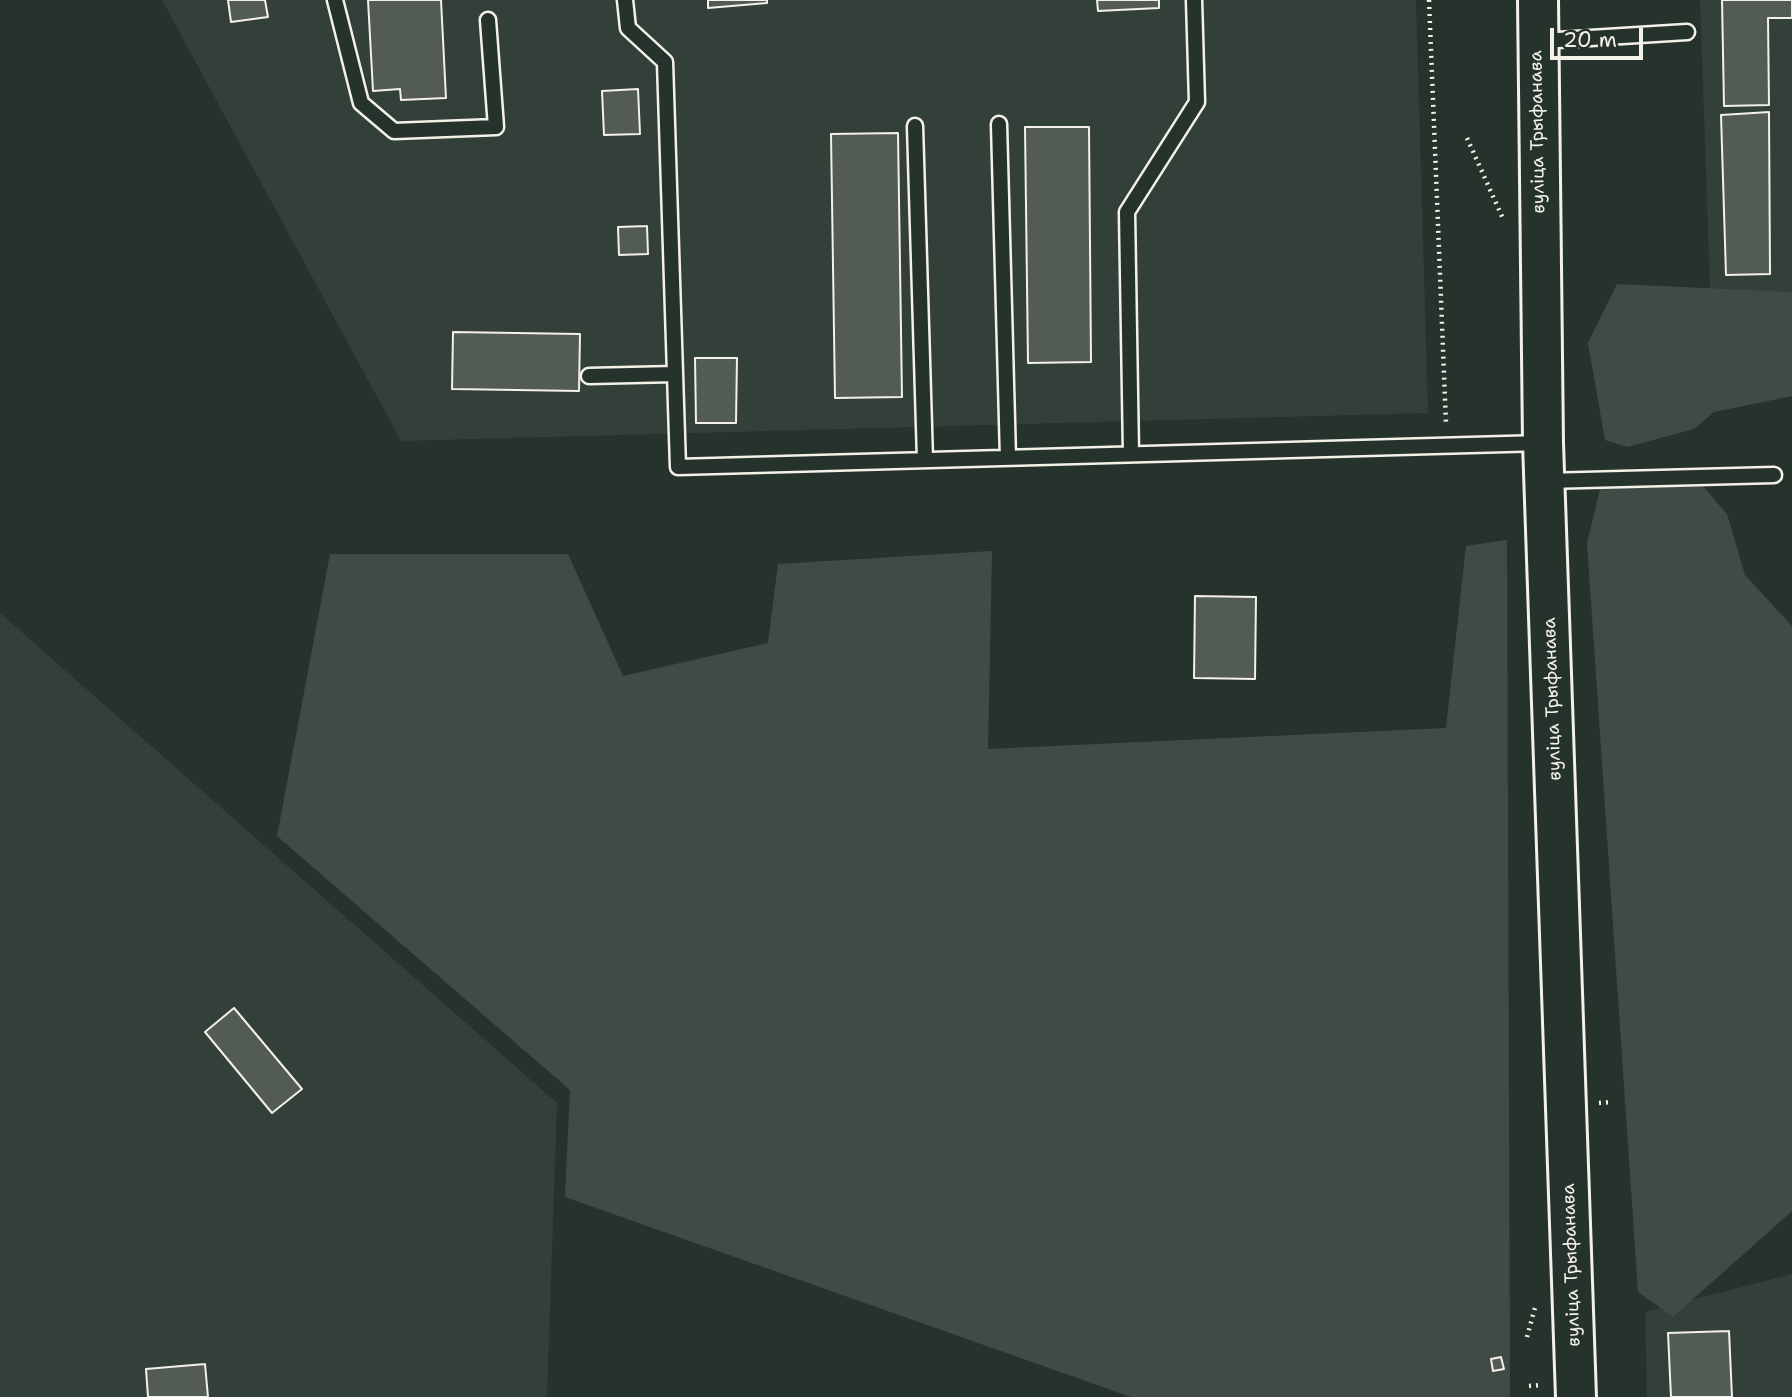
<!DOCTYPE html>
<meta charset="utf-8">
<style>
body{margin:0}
#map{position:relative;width:1792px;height:1397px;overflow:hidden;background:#26332d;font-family:"Shantell Sans",sans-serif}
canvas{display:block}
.scale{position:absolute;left:1550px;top:28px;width:93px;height:32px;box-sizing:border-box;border:4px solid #f4f1e8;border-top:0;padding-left:9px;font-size:21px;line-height:24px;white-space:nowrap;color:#f4f1e8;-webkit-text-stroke:5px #26332d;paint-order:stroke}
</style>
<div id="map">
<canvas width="1792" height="1397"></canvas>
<div class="scale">20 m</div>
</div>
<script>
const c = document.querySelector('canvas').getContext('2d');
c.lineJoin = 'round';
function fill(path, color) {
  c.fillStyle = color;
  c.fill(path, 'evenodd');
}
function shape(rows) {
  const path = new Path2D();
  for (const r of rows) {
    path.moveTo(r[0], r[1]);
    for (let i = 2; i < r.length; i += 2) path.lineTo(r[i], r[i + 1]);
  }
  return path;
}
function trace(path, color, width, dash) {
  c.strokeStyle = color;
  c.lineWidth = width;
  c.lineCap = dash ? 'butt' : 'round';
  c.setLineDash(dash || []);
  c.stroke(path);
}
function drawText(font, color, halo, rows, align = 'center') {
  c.font = font + ' "Shantell Sans",sans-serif';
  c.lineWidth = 5;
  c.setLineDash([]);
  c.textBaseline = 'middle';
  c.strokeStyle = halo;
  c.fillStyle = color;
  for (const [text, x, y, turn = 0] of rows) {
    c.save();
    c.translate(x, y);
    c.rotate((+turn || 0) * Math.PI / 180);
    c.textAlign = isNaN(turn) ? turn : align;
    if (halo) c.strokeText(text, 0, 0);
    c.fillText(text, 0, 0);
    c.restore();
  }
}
fill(shape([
 [162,0,1416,0,1428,413,401,441],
 [1700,0,1792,0,1792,350,1712,345],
 [0,613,557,1103,547,1397,0,1397],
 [1792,1274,1792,1397,1647,1397,1645,1312]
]), '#333f39');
fill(shape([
 [1617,284,1792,292,1792,396,1714,412,1694,429,1627,447,1605,440,1588,343],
 [1702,485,1727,514,1745,575,1792,626,1792,1211,1673,1317,1638,1292,1587,543,1600,489],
 [1507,540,1510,1397,1131,1397,565,1197,570,1090,277,836,330,554,568,554,623,676,768,643,778,564,992,551,988,749,1446,728,1466,546]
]), '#414b45');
const building = shape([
 [228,0,265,0,268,17,231,22,228,0],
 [368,0,441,0,446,98,401,100,400,89,373,91,368,0],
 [708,0,767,0,767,3,708,8,708,0],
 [1097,0,1159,0,1159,8,1098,11,1097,0],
 [1722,0,1792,0,1792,18,1768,18,1769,105,1724,106,1722,0],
 [638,89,640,134,604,135,602,91,638,89],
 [1769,112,1770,274,1726,275,1721,115,1769,112],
 [1025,127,1089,127,1091,362,1028,363,1025,127],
 [898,133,902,397,835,398,831,134,898,133],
 [647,226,648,254,619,255,618,227,647,226],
 [453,332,580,334,579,391,452,389,453,332],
 [695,358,737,358,736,423,696,423,695,358],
 [1195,596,1256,597,1255,679,1194,678,1195,596],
 [234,1008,302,1089,272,1113,205,1032,234,1008],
 [1729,1331,1732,1397,1671,1397,1668,1333,1729,1331],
 [1501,1357,1504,1369,1493,1371,1491,1359,1501,1357],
 [205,1364,208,1397,148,1397,146,1369,205,1364]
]);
fill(building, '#525c55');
trace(building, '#f4f1e8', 2);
const lane = shape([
 [335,0,361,103,394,131,496,127,488,20],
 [625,0,628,28,665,62,678,467,1542,443],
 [1542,41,1687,32],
 [999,124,1008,458],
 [915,126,925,460],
 [589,376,675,374],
 [1131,454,1127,212,1197,102,1194,0],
 [1546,481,1774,475]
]);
const secondary = shape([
 [1538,0,1543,443,1576,1397]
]);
trace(lane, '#f4f1e8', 19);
trace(secondary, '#f4f1e8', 44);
trace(shape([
 [1429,0,1446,424],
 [1467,138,1504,221],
 [1599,1103,1612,1102],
 [1527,1337,1536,1304],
 [1529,1386,1543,1385]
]), '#f4f1e8', 4.5, [2, 5]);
trace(lane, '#26332d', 14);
trace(secondary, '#26332d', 38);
drawText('18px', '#f4f1e8', '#26332d', [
 ["вуліца Трыфанава",1538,132,-91],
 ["вуліца Трыфанава",1553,699,-92],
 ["вуліца Трыфанава",1572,1265,-92]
]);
</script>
